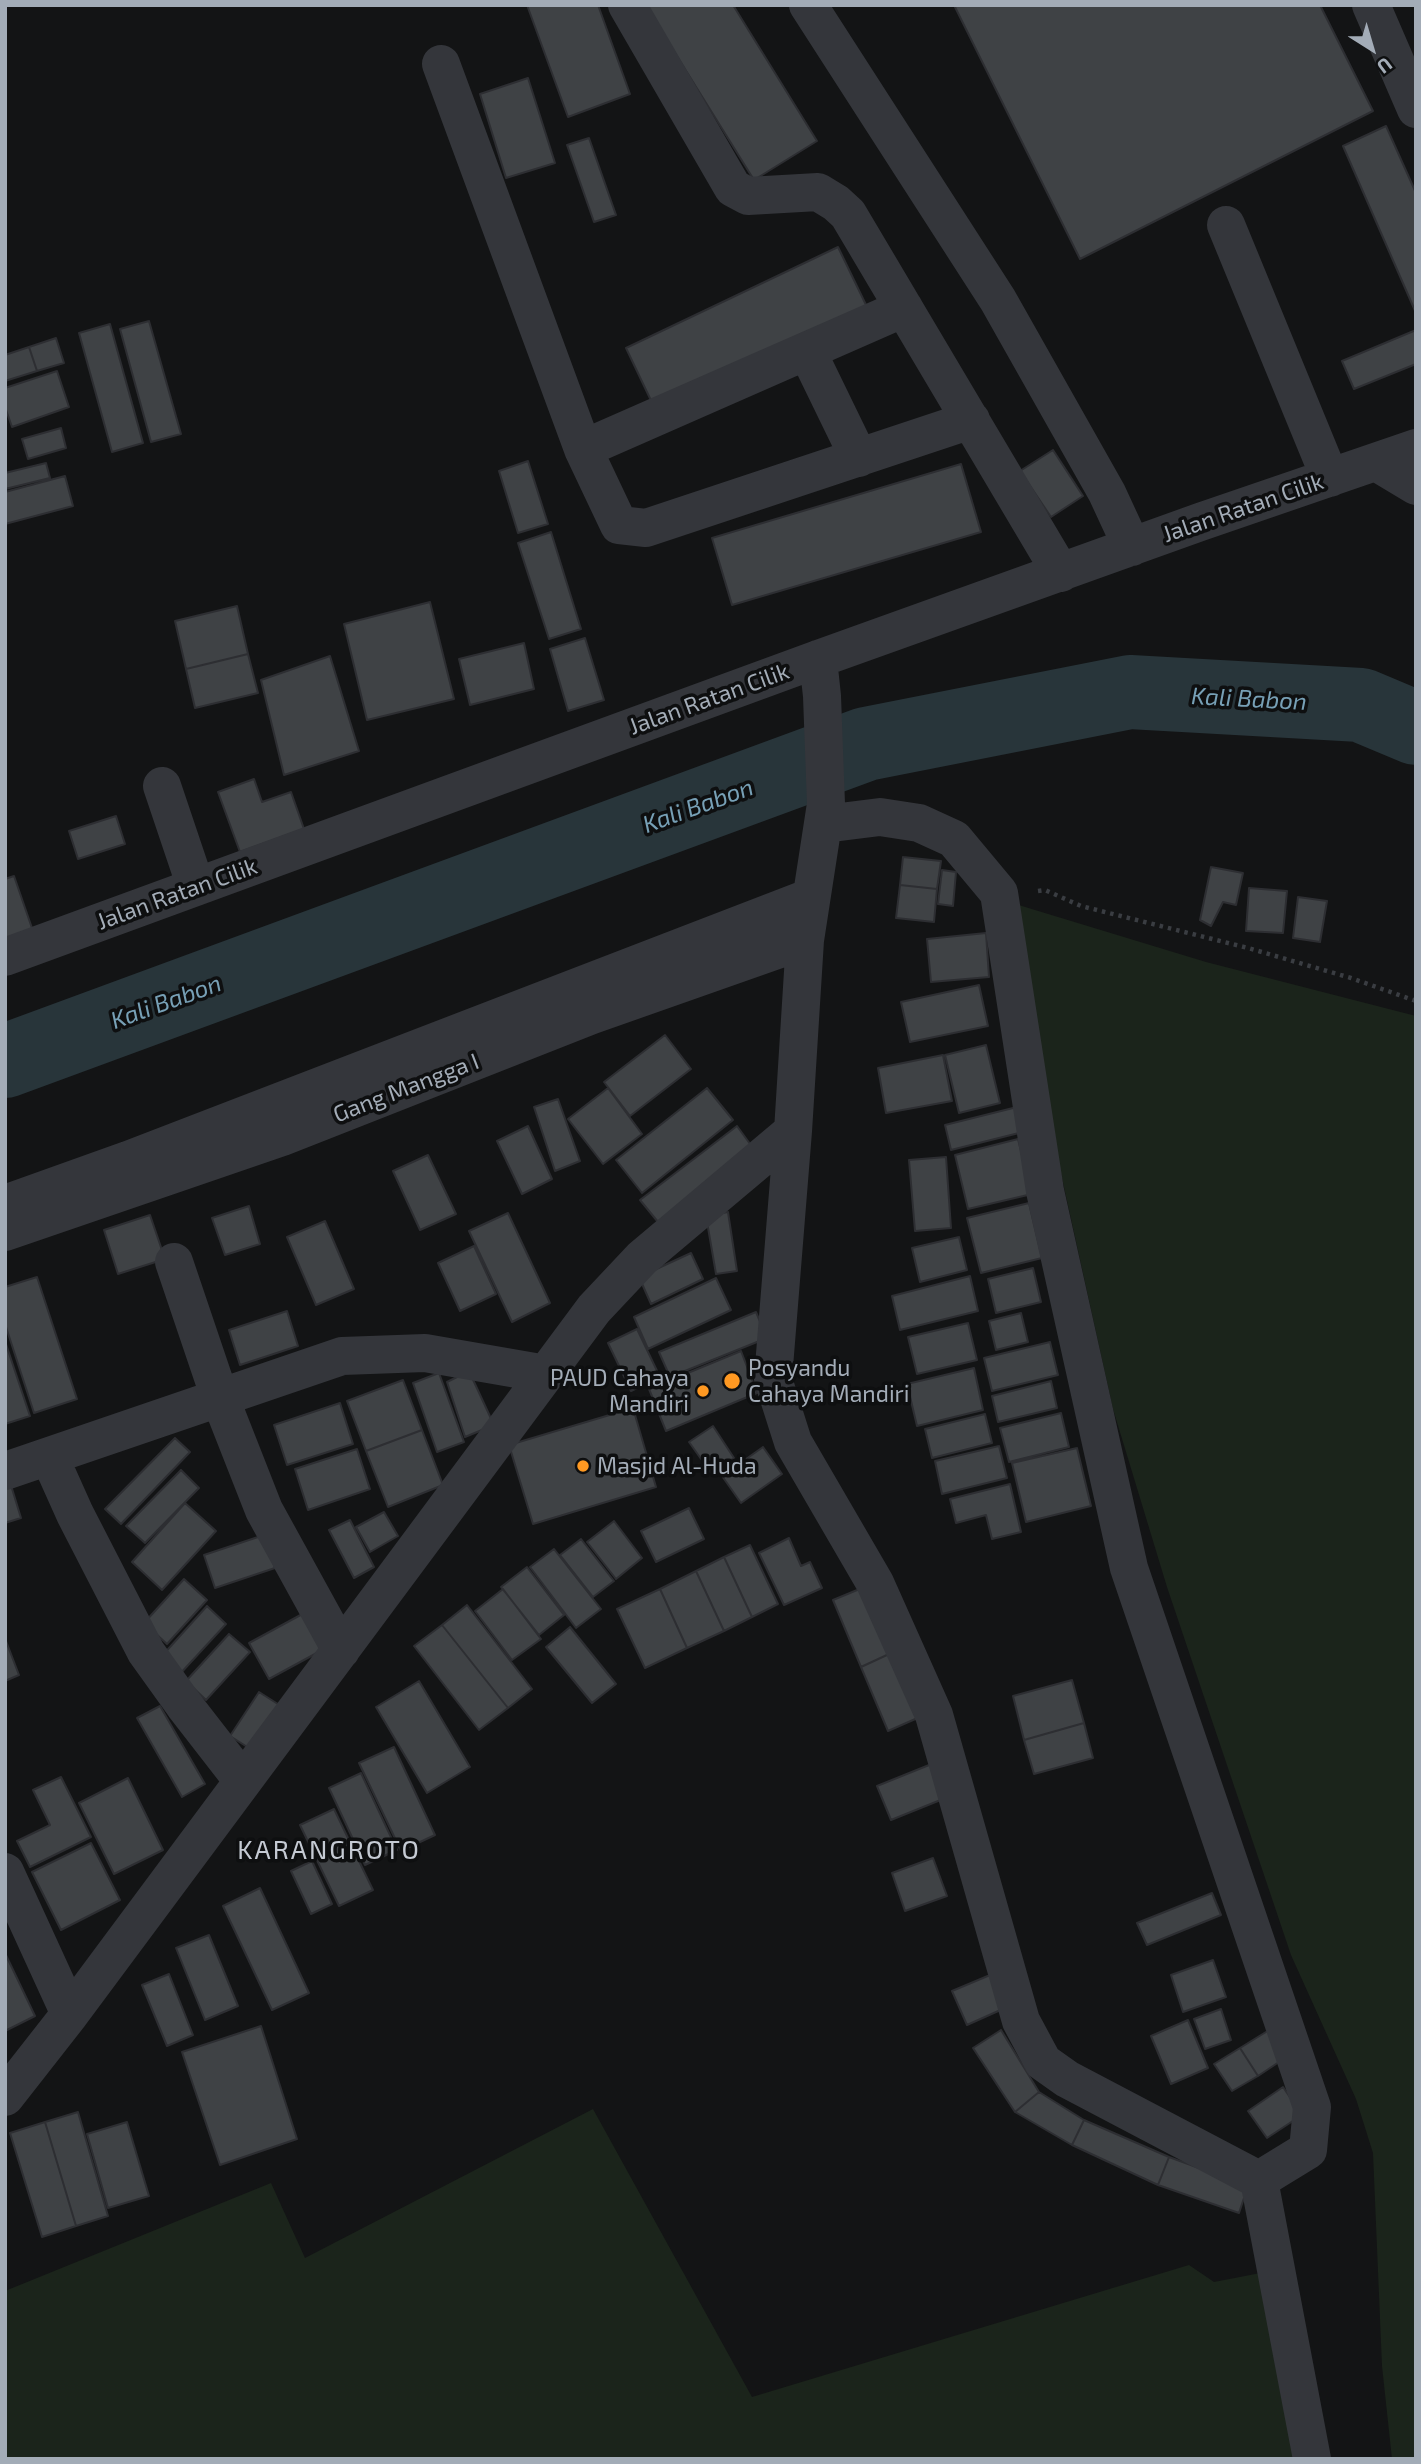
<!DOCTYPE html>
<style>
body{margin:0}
#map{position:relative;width:1421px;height:2464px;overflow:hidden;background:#131415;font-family:"Exo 2",sans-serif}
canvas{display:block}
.frame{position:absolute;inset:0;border:7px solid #a3acb7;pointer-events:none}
.north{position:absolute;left:1337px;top:14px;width:70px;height:70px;-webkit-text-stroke:5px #0e0f10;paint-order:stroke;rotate:143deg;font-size:19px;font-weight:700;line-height:28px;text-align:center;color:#a3acb7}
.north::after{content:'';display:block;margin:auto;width:24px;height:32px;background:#a3acb7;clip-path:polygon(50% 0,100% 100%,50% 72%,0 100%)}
</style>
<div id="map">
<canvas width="1421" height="2464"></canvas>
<div class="frame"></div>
<div class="north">U</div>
</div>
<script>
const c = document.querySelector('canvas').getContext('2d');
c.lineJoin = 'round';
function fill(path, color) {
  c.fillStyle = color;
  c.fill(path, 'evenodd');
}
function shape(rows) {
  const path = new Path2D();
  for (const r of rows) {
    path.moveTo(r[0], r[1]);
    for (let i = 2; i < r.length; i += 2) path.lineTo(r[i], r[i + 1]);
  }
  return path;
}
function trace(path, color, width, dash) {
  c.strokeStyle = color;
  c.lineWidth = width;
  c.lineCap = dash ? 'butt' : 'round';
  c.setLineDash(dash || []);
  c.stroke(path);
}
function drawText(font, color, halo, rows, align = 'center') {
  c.font = font + ' "Exo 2",sans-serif';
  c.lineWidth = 7;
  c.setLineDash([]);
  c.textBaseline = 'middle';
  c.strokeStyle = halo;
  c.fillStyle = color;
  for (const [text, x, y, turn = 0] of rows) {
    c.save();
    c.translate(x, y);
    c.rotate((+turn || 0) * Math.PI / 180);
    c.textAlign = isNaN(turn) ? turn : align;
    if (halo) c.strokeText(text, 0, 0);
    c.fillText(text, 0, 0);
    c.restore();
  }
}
fill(shape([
 [1012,903,1206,962,1416,1016,1416,2459,1392,2459,1382,2366,1373,2153,1356,2099,1291,1955,1167,1587,1113,1409,1032,1042],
 [593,2109,752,2397,1189,2265,1214,2282,1276,2270,1312,2459,5,2459,5,2291,271,2183,305,2258]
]), '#1b241b');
trace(shape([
 [5,1061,866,744,1130,692,1361,705,1416,728]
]), '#28353a', 74);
const building = shape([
 [527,5,598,5,630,94,568,117,527,5],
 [645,5,733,5,817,141,754,180,645,5],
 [954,5,1320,5,1373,111,1080,259,954,5],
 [528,78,555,163,506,178,480,94,528,78],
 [1386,126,1416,193,1416,313,1343,146,1386,126],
 [589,138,616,215,594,222,567,145,589,138],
 [838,247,868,309,656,411,626,348,838,247],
 [149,321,181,434,151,442,120,329,149,321],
 [110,324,143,443,112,452,79,333,110,324],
 [1416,330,1416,364,1354,389,1342,361,1416,330],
 [56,338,64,363,37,371,29,347,56,338],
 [29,347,37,371,5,381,5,355,29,347],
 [57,371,69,407,12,427,5,407,5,388,57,371],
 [61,428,66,448,28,459,22,439,61,428],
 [1053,450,1083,496,1051,517,1020,471,1053,450],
 [528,461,548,524,518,533,499,471,528,461],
 [46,463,50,478,5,489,5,473,46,463],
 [961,464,981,532,732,605,712,538,961,464],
 [65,476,73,506,5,524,5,492,65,476],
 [551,532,581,629,549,639,518,543,551,532],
 [430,602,454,699,367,720,344,624,430,602],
 [237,606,248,654,186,669,175,621,237,606],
 [585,638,604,700,568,711,550,649,585,638],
 [524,643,534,689,470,705,459,659,524,643],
 [248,654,258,693,195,708,186,669,248,654],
 [330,656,359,751,284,775,261,680,330,656],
 [254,779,262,802,291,792,304,829,240,852,218,792,254,779],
 [116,816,125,844,78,859,69,831,116,816],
 [903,857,941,861,937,889,900,885,903,857],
 [1211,867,1243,873,1236,905,1223,902,1211,926,1200,920,1211,867],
 [942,870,956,872,953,906,938,904,942,870],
 [14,876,33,931,5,940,5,879,14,876],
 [900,885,937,889,934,922,896,918,900,885],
 [1249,888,1287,891,1283,933,1246,931,1249,888],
 [1298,897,1327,901,1320,942,1293,938,1298,897],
 [986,933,989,977,931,982,927,939,986,933],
 [979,985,988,1026,910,1042,901,1002,979,985],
 [665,1035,691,1069,630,1116,604,1082,665,1035],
 [986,1045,1000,1103,959,1113,945,1055,986,1045],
 [943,1055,952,1101,886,1113,878,1068,943,1055],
 [608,1088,642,1134,603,1164,568,1119,608,1088],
 [707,1088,733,1120,642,1193,616,1160,707,1088],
 [558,1099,580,1161,555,1171,534,1107,558,1099],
 [1017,1107,1023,1132,951,1150,945,1125,1017,1107],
 [528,1126,552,1179,522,1194,497,1141,528,1126],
 [737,1126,753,1148,658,1222,640,1200,737,1126],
 [1018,1139,1032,1194,968,1209,955,1155,1018,1139],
 [428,1155,456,1214,420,1230,393,1171,428,1155],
 [946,1157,951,1228,915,1231,909,1160,946,1157],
 [1029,1203,1042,1258,981,1273,967,1218,1029,1203],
 [249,1206,260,1244,225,1255,212,1218,249,1206],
 [728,1212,737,1271,716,1274,706,1216,728,1212],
 [508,1213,550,1303,512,1322,469,1231,508,1213],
 [150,1215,165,1259,118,1274,104,1230,150,1215],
 [325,1221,354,1289,316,1305,287,1237,325,1221],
 [959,1237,967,1270,920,1282,912,1248,959,1237],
 [474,1246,496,1294,460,1311,438,1263,474,1246],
 [691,1253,703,1279,651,1304,639,1277,691,1253],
 [1033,1268,1041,1302,996,1313,988,1279,1033,1268],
 [970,1276,978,1311,900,1330,892,1296,970,1276],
 [37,1277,77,1399,34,1413,5,1324,5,1287,37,1277],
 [716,1278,731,1310,648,1349,634,1317,716,1278],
 [287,1311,298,1346,240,1365,229,1330,287,1311],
 [756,1312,767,1338,670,1377,659,1352,756,1312],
 [1021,1313,1028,1342,996,1350,989,1321,1021,1313],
 [968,1323,977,1360,917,1374,908,1337,968,1323],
 [637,1329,660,1377,631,1391,608,1343,637,1329],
 [5,1341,30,1416,5,1424,5,1341],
 [1050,1342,1058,1375,992,1391,984,1358,1050,1342],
 [741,1351,757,1393,666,1431,649,1389,741,1351],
 [974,1368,983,1410,917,1426,907,1384,974,1368],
 [469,1371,494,1425,465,1437,447,1382,469,1371],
 [439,1373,464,1442,437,1452,413,1383,439,1373],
 [403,1380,422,1430,366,1451,347,1401,403,1380],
 [1051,1381,1057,1408,998,1422,992,1396,1051,1381],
 [340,1403,353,1444,287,1465,274,1425,340,1403],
 [633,1408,656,1487,533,1524,509,1445,633,1408],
 [1061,1413,1069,1447,1009,1462,1000,1428,1061,1413],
 [985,1414,992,1443,932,1458,925,1429,985,1414],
 [713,1426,734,1458,711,1473,689,1442,713,1426],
 [422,1430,443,1485,388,1507,366,1451,422,1430],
 [175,1438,190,1452,121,1524,105,1509,175,1438],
 [999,1446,1007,1478,942,1494,935,1461,999,1446],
 [763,1447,782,1474,741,1503,722,1476,763,1447],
 [1077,1448,1091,1506,1026,1522,1012,1463,1077,1448],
 [357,1449,370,1489,308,1510,295,1469,357,1449],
 [181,1470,199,1488,145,1543,126,1526,181,1470],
 [10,1482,21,1518,5,1523,5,1484,10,1482],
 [1010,1484,1021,1532,992,1539,986,1515,956,1523,950,1499,1010,1484],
 [185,1503,216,1531,162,1590,132,1562,185,1503],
 [689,1508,704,1539,656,1562,641,1531,689,1508],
 [384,1512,398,1536,370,1552,356,1527,384,1512],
 [350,1520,374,1567,354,1578,329,1530,350,1520],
 [614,1521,642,1558,616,1579,587,1542,614,1521],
 [264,1535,275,1568,215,1588,204,1555,264,1535],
 [789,1538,801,1566,810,1562,822,1588,784,1605,759,1553,789,1538],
 [581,1539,614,1581,593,1597,560,1555,581,1539],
 [750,1545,778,1604,752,1617,724,1557,750,1545],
 [554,1549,601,1609,576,1628,530,1567,554,1549],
 [724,1557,752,1617,724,1631,696,1571,724,1557],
 [527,1567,564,1615,539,1635,501,1587,527,1567],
 [696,1571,724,1631,687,1648,660,1589,696,1571],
 [184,1579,207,1600,167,1644,144,1623,184,1579],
 [874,1583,902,1648,861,1667,833,1600,874,1583],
 [503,1589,541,1639,512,1660,475,1611,503,1589],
 [660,1589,687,1648,645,1668,617,1609,660,1589],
 [467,1605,532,1689,508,1708,442,1625,467,1605],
 [207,1606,226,1624,179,1675,160,1658,207,1606],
 [306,1612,326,1648,269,1679,249,1643,306,1612],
 [442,1625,508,1708,479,1730,414,1646,442,1625],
 [570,1627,616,1684,592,1703,546,1647,570,1627],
 [229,1634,250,1652,206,1700,186,1681,229,1634],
 [6,1641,19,1675,5,1681,5,1642,6,1641],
 [902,1648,929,1713,888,1731,861,1667,902,1648],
 [1072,1680,1084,1723,1024,1740,1013,1696,1072,1680],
 [419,1681,470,1767,427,1793,376,1707,419,1681],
 [259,1692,281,1706,252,1750,230,1736,259,1692],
 [160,1706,205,1784,182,1797,137,1718,160,1706],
 [1084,1723,1093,1758,1034,1774,1024,1740,1084,1723],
 [394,1747,435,1835,401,1851,359,1763,394,1747],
 [934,1763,948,1797,891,1820,877,1786,934,1763],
 [361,1773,397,1850,365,1865,329,1788,361,1773],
 [61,1777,91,1837,30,1867,17,1841,50,1825,33,1790,61,1777],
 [128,1778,163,1850,114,1874,79,1803,128,1778],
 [334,1809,373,1890,339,1906,300,1825,334,1809],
 [91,1843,120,1900,61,1930,32,1872,91,1843],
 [933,1858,947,1896,905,1911,892,1873,933,1858],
 [312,1861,332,1904,311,1914,291,1871,312,1861],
 [260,1888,309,1993,272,2010,223,1906,260,1888],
 [1212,1893,1221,1915,1147,1945,1137,1923,1212,1893],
 [209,1935,238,2006,205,2020,176,1948,209,1935],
 [5,1953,35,2016,5,2031,5,1953],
 [1213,1960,1226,1997,1183,2012,1171,1975,1213,1960],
 [169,1974,193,2035,167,2046,142,1985,169,1974],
 [990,1975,1005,2008,967,2025,952,1991,990,1975],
 [1221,2009,1231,2040,1205,2049,1194,2019,1221,2009],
 [1188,2020,1208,2068,1171,2084,1151,2036,1188,2020],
 [261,2026,297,2139,220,2165,182,2052,261,2026],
 [1274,2027,1291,2054,1258,2076,1240,2048,1274,2027],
 [1001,2030,1039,2092,1015,2112,973,2048,1001,2030],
 [1240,2048,1258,2076,1232,2091,1214,2064,1240,2048],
 [1283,2087,1302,2115,1267,2138,1248,2111,1283,2087],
 [1039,2092,1084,2120,1072,2145,1015,2112,1039,2092],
 [78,2112,108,2216,76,2226,45,2122,78,2112],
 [1084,2120,1169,2157,1158,2185,1072,2145,1084,2120],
 [45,2122,76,2226,42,2237,10,2133,45,2122],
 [127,2122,149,2196,108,2208,87,2134,127,2122],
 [1169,2157,1248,2186,1239,2213,1158,2185,1169,2157]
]);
fill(building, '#3f4245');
trace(building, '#2d2e32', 2);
trace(shape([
 [1038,891,1045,890,1081,906,1248,948,1351,978,1416,1001]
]), '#3a3d42', 4.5, [3.5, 5]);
trace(shape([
 [627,5,733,188,748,196,818,192,836,203,848,214,1061,573],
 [808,5,998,300,1107,493,1132,547],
 [1371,5,1416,109],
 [441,64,583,449,619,525,646,528,971,420],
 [1226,225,1330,478],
 [807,351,859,458],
 [583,449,904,308],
 [1376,462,1416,486],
 [818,659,822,696,826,804,805,940,793,1131,773,1379,793,1442,875,1583,934,1715,1021,2021,1043,2062,1067,2079,1259,2180],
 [162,786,196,887],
 [824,824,880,817,919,823,954,839,999,893,1045,1191,1129,1568,1312,2107,1308,2150,1259,2180],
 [5,957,818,659,1200,522,1416,448],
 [5,1204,128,1160,811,897],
 [5,1232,282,1137,592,1015,805,940],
 [174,1262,220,1398,264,1510,341,1650],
 [49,1456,75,1514,146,1652,184,1705,243,1781],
 [5,1471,342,1356,425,1353,546,1374],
 [5,1872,70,2014],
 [5,2097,70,2014,594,1309,642,1258,793,1131],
 [1259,2180,1312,2459]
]), '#34363b', 38);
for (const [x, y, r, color] of [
 [732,1381,9,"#f92"],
 [703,1391,7,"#f92"],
 [583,1466,7,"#f92"]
]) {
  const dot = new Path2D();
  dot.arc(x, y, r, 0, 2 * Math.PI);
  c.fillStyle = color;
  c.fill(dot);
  trace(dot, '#0e0f10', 2.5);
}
drawText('23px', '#a3acb7', '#0e0f10', [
 ["Jalan Ratan Cilik",1243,508,-19],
 ["Jalan Ratan Cilik",709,699,-20],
 ["Jalan Ratan Cilik",177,894,-20],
 ["Gang Mangga I",406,1088,-21]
]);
drawText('23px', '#a3acb7', '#0e0f10', [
 ["Posyandu",748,1368],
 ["Cahaya Mandiri",748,1394],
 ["PAUD Cahaya",689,1378,"right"],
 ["Mandiri",689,1404,"right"],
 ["Masjid Al-Huda",597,1466]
], 'left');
drawText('italic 24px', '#77a0b6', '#0e0f10', [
 ["Kali Babon",1249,699,3],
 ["Kali Babon",698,806,-20],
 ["Kali Babon",166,1002,-20]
]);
c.letterSpacing = '2px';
drawText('26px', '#c5cad3', '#0e0f10', [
 ["KARANGROTO",329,1850]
]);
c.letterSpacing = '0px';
</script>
